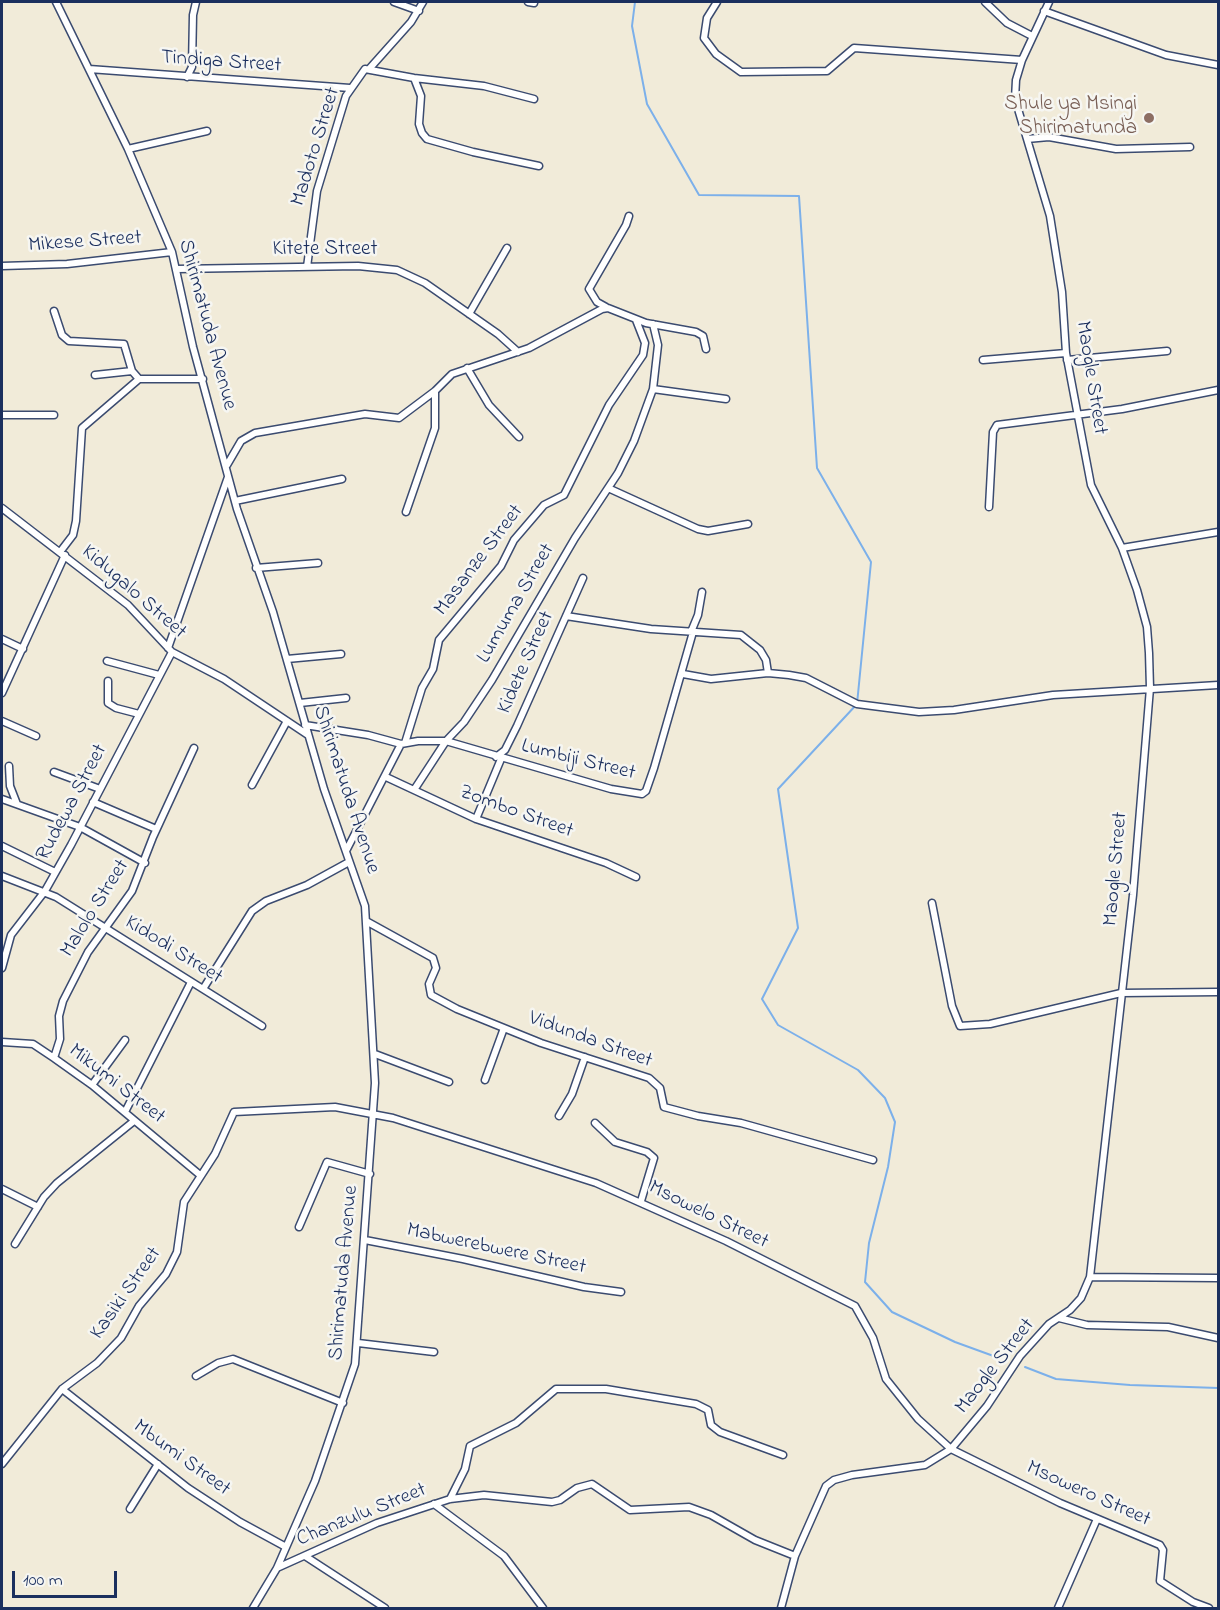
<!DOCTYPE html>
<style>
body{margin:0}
#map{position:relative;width:1220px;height:1610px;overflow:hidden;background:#f1ebd9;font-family:"Indie Flower",sans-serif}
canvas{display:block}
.frame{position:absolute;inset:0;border:3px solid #1b2f5e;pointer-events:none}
.scale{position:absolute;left:12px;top:1571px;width:105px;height:27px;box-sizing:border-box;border:3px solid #1b2f5e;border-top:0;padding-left:8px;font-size:18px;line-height:21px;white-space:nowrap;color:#1b2f5e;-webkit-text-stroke:4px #f6f6f2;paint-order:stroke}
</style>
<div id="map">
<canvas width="1220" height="1610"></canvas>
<div class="frame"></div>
<div class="scale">100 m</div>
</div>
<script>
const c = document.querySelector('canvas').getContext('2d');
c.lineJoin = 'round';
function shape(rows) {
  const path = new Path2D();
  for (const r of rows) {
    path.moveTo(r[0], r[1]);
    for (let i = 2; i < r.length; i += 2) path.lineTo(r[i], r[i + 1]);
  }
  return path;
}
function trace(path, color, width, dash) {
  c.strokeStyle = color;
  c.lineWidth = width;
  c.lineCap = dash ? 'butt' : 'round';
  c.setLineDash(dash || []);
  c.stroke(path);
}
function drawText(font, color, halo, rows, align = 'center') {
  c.font = font + ' "Indie Flower",sans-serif';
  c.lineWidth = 5;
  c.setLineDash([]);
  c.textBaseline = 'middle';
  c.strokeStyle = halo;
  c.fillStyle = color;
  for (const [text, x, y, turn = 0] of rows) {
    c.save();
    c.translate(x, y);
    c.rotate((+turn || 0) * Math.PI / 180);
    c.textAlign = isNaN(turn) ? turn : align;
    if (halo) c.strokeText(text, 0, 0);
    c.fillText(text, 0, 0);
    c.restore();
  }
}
trace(shape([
 [635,2,632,26,647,104,699,195,799,196,817,468,871,562,857,704,778,789,798,928,762,999,778,1025,858,1070,885,1098,895,1122,888,1167,869,1243,865,1282,892,1312,955,1342,999,1358],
 [1025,1367,1056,1379,1130,1385,1218,1388]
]), '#7cb0ea', 2);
const minor = shape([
 [56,2,128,149,172,252,193,347,237,509,273,612,324,789,365,906,375,1083,355,1364,315,1481,277,1568,253,1608],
 [394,2,419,11],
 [528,2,534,3],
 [717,2,707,18,704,38,716,54,741,72,827,71,854,48,1022,60],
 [985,2,1007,23,1032,36],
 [1044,11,1166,55,1218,65],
 [370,68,411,22,423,2],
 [89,69,350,88],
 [187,77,192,67,193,15,196,2],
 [414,78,421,96,419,124,422,133,427,139,473,152,539,166],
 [1027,139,1049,137,1116,149,1190,147],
 [128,149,207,131],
 [2,266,67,264,172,252],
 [307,267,317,191,346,96,365,69,414,78,484,86,534,99],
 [177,269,358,266,397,270,425,283,498,334,518,352],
 [606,307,597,302,589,289,626,225,629,216],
 [54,311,62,335,69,341,124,344,132,371,139,379,203,379],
 [469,314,507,248],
 [983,360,1066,353],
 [1067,360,1167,351],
 [467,368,489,405,519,437],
 [95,375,132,371],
 [653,389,726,399],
 [2,415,54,415],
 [227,465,241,441,255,433,365,414,399,418,435,391,452,374,529,348,602,309,608,308,646,323,696,332,703,336,706,349],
 [608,488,698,529,708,531,748,524],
 [235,501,342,479],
 [989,507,993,432,997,425,1122,409,1218,390],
 [2,508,128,605,172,652,224,679,308,735],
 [406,512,435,428,435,391],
 [1122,548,1218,532],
 [60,552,73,535,76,521,82,428,139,379],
 [256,568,318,563],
 [566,616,651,629,741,635,760,650,766,660,768,673],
 [691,632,698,615,702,592],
 [2,639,23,649],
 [168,648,228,477],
 [287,659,341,654],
 [107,661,159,675],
 [683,674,711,679,768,673,789,675,806,678,857,704,919,712,954,710,1053,695,1218,685],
 [108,681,108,703,116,708,139,714],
 [2,693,65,555],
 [300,703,346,698],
 [2,721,36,736],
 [305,725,368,735,401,744],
 [405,743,422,688,433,669,439,640,501,566,514,540,544,505,564,495,609,405,643,355,645,343,636,320],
 [496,757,505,750,517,726,583,578],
 [9,766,10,786,17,804],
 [54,772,100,789],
 [386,777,476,819,606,863,636,877],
 [252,785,287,721],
 [414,790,446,741,611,789,642,794,646,791,654,768,693,632],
 [2,799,80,827,145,863],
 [93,802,156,829],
 [476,819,501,759],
 [2,846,55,872],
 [346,851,401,744,418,741,446,741,464,722,492,680,575,538,618,473,634,441,653,389,658,345,653,324],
 [2,876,56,897,262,1026],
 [932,903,952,1006,960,1026,990,1024,1121,993,1218,992],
 [366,921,433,958,436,968,429,984,431,995,457,1009,541,1043,649,1078,660,1088,664,1107,698,1116,741,1123,873,1160],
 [2,968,11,935,45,891,71,845,172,652],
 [203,989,252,911,266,901,307,885,349,862],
 [2,1042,33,1044,54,1058,92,1085,200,1175],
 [375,1054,449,1082],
 [54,1058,60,1039,59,1016,63,1001,88,952,132,891,153,837,194,748],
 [485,1080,504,1028],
 [92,1085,125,1040],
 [125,1112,191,982],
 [559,1116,572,1094,585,1057],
 [595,1123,615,1142,647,1152,654,1158,641,1201],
 [2,1189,38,1207],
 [299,1227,327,1162,370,1174],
 [365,1240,463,1259,584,1287,621,1292],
 [15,1244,44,1197,57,1183,134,1121],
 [1090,1277,1218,1278],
 [1059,1318,1087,1325,1168,1327,1218,1338],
 [358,1343,434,1352],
 [196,1376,218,1363,233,1359,343,1403],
 [62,1389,188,1488,240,1522,286,1547],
 [2,1464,62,1389,97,1363,121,1338,139,1306,166,1274,177,1252,184,1202,215,1154,234,1112,335,1107,393,1118,596,1183,726,1241,855,1306,873,1338,886,1379,918,1419,951,1449,1060,1503,1160,1545,1163,1550,1160,1581,1193,1602,1209,1608],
 [450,1499,465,1469,470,1446,516,1423,556,1389,606,1389,696,1404,708,1410,711,1425,720,1432,783,1455],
 [434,1504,504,1556,543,1608],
 [130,1509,158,1464],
 [305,1556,385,1608],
 [277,1568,377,1523,450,1499,484,1495,552,1502,560,1500,577,1488,592,1484,630,1510,689,1507,711,1515,755,1540,795,1556],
 [781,1608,795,1556,826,1486,834,1480,852,1475,925,1465,951,1449,987,1406,1020,1356,1049,1324,1070,1310,1081,1298,1090,1277,1133,895,1150,688,1149,653,1147,627,1137,590,1122,548,1091,485,1066,353,1062,292,1050,216,1015,99,1016,80,1022,60,1049,2],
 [1058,1608,1097,1519]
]);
trace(minor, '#3b4b70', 9);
trace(minor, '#fff', 6);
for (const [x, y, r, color] of [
 [1149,118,6,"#8d6e63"]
]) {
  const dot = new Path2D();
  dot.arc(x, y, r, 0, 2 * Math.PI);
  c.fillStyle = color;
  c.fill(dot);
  trace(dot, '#f6f6f2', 2);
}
drawText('21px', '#1b2f5e', '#f6f6f2', [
 ["Tindiga Street",221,63,4],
 ["Madoto Street",317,147,-73],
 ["Mikese Street",85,243,-4],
 ["Kitete Street",325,251],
 ["Shirimatuda Avenue",206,325,75],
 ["Maogle Street",1090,378,81],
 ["Masanze Street",480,561,-53],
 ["Kidugalo Street",133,593,41],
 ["Lumuma Street",517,604,-60],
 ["Kidete Street",527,663,-66],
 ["Lumbiji Street",578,761,14],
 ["Shirimatuda Avenue",345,790,72],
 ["Rudewa Street",73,803,-62],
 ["Zombo Street",516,813,20],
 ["Maogle Street",1117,869,-85],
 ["Malolo Street",96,909,-58],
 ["Kidodi Street",173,951,32],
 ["Vidunda Street",590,1041,20],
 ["Mikumi Street",116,1085,38],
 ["Msowelo Street",708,1216,26],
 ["Mabwerebwere Street",496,1250,12],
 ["Shirimatuda Avenue",345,1273,-85],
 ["Kasiki Street",127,1294,-55],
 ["Maogle Street",996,1367,-52],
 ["Mbumi Street",181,1459,36],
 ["Msowero Street",1088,1495,24],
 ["Chanzulu Street",362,1516,-22]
]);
drawText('21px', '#785e54', '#f6f6f2', [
 ["Shule ya Msingi",1137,106],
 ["Shirimatunda",1137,130]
], 'right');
</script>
